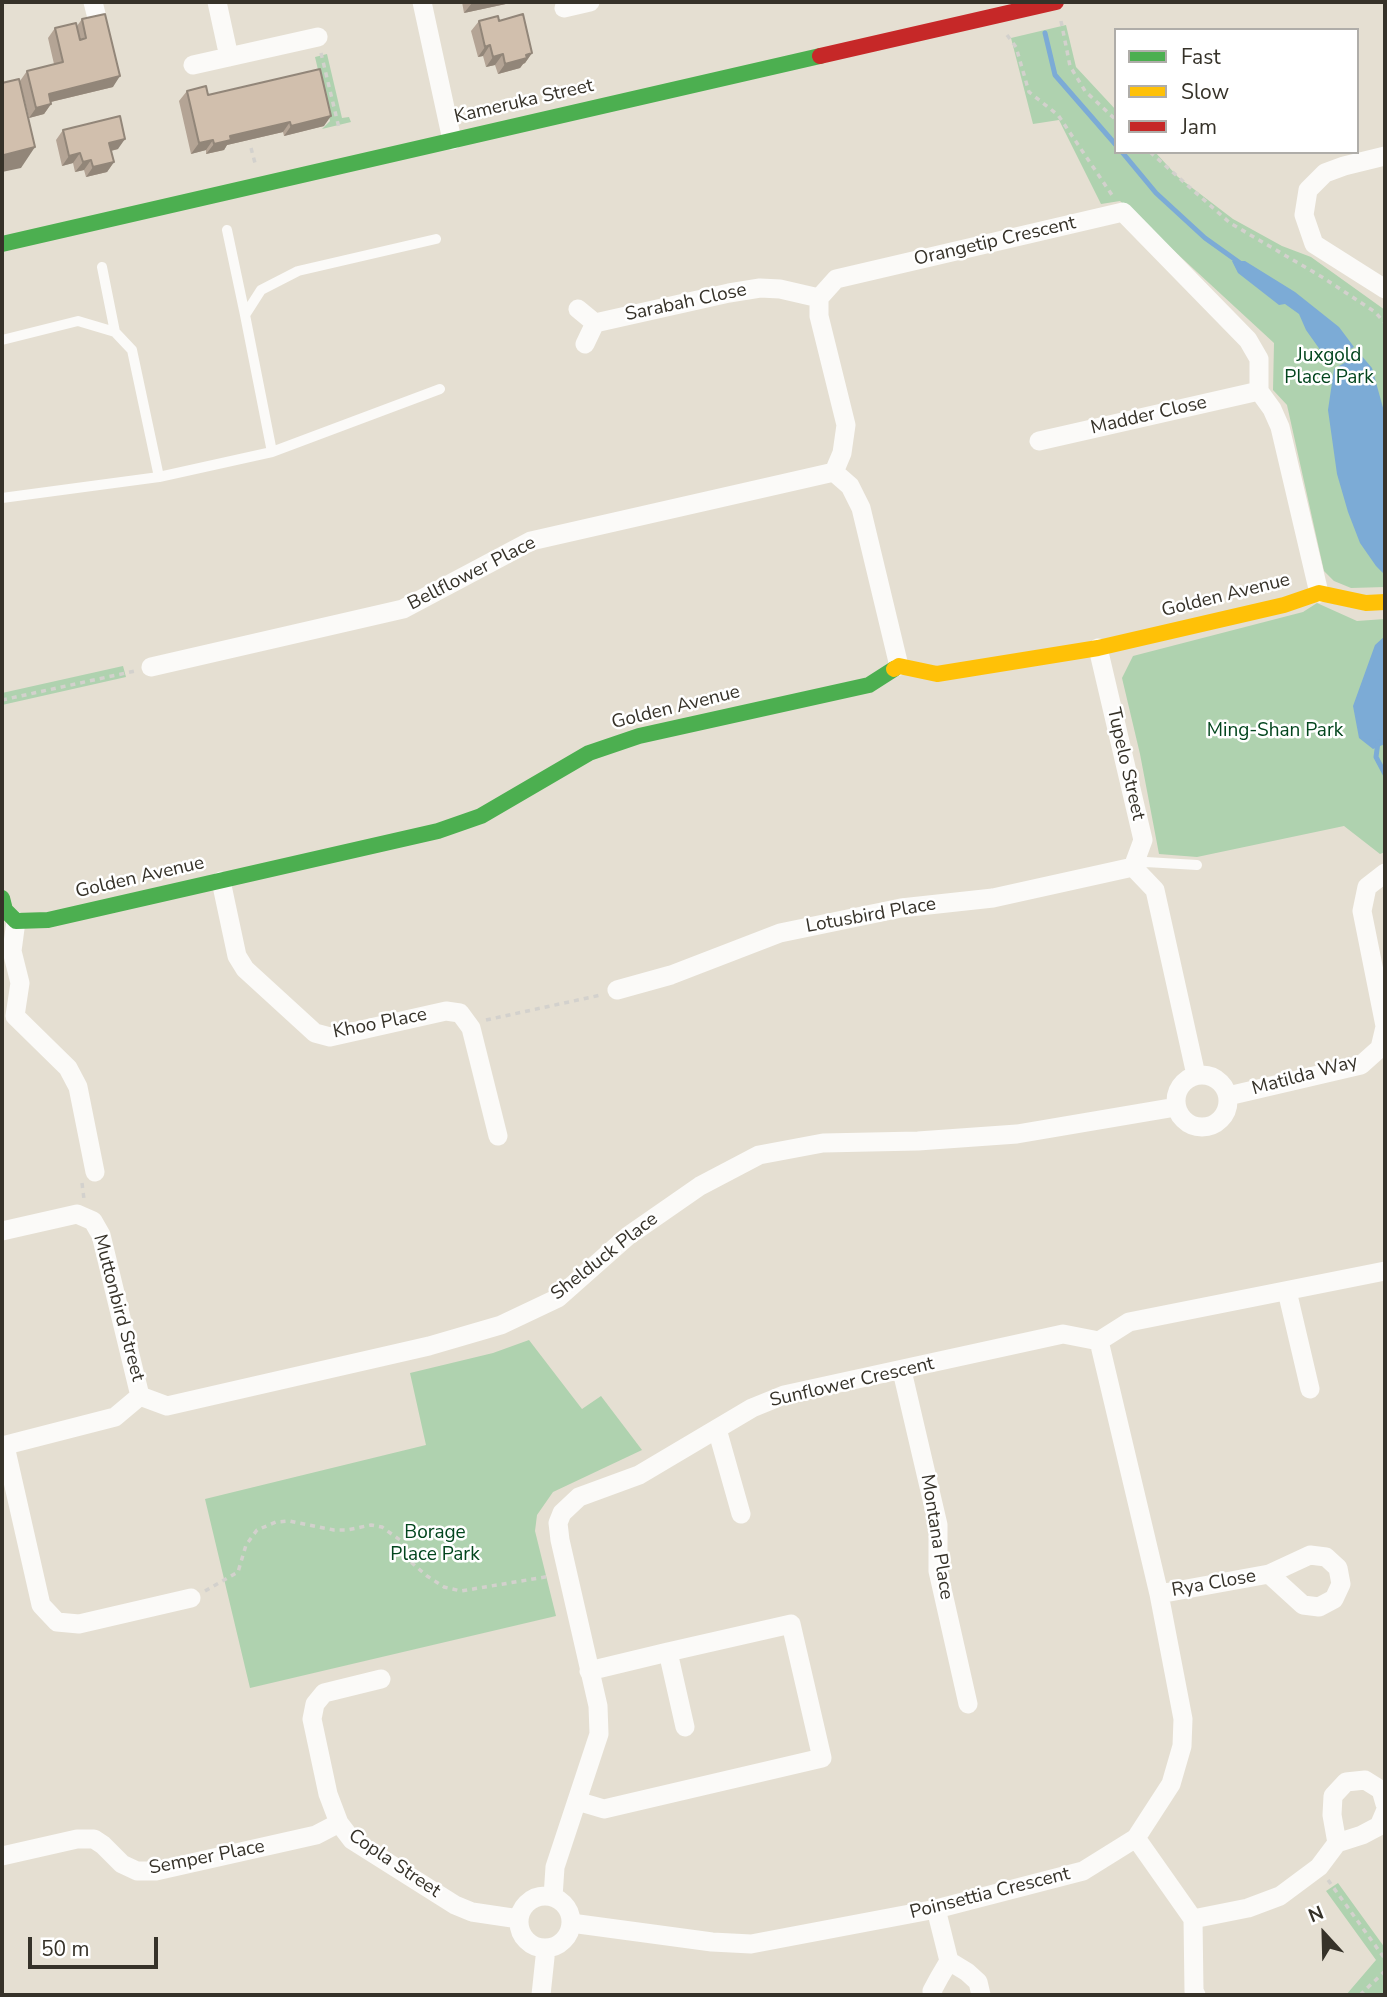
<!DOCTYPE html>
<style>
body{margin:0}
#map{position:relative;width:1387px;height:1997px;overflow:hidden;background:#e5dfd2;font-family:"Nunito Sans",sans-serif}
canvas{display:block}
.frame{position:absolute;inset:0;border:4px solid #363229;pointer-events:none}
.legend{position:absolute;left:1114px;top:28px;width:245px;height:126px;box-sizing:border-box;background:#fff;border:2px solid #afada9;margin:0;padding:9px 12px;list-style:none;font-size:21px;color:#363229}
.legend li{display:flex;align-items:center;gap:14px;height:35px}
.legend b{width:35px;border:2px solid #afada9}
.north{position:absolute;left:1289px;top:1899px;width:70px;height:70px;-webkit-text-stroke:5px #fff;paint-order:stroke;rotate:338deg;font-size:19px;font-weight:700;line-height:28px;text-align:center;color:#363229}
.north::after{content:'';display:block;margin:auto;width:24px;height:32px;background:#363229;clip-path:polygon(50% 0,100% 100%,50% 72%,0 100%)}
.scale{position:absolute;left:28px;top:1937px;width:130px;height:32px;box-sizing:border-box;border:4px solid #363229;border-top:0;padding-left:9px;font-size:21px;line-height:24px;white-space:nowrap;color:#363229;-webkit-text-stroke:5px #fff;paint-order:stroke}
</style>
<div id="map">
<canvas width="1387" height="1997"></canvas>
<div class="frame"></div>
<ul class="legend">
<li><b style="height:9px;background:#4caf50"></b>Fast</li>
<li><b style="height:9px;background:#ffc107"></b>Slow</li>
<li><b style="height:9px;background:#c62828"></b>Jam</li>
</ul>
<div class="north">N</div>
<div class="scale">50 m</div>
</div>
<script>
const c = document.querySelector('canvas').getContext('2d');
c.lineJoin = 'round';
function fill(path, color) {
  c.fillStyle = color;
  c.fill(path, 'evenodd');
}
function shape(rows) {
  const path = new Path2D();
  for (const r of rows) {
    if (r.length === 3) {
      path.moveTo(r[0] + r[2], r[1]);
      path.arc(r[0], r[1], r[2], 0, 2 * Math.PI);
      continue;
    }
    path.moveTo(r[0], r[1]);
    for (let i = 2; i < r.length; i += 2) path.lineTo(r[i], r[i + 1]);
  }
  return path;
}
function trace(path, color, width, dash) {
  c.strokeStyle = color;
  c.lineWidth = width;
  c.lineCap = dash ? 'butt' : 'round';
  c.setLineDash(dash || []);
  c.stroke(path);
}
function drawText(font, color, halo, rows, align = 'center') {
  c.font = font + ' "Nunito Sans",sans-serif';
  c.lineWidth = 5;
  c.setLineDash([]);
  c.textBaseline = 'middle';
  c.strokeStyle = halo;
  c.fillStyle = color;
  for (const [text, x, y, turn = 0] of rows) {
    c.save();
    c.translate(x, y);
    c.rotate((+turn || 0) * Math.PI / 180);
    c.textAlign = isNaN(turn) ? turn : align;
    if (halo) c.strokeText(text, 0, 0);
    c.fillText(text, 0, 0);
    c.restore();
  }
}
fill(shape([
 [1066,25,1076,67,1116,110,1116,152,1155,152,1178,177,1233,219,1282,246,1311,257,1385,310,1385,587,1351,588,1334,581,1324,571,1287,405,1273,390,1274,343,1120,201,1101,204,1059,120,1033,124,1011,38],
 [327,54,342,118,349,117,351,122,322,129,330,121,315,57],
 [1317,603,1357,621,1385,619,1385,852,1380,854,1344,826,1197,857,1159,854,1140,754,1122,678,1133,656,1303,612],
 [123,666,126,677,2,705,2,693],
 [529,1340,582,1409,601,1396,642,1450,553,1492,537,1515,535,1531,556,1616,250,1688,205,1499,426,1445,410,1373,493,1353],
 [1338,1883,1385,1948,1385,1995,1346,1995,1376,1960,1326,1891]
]), '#afd2af');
fill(shape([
 [1232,261,1245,261,1295,292,1339,327,1354,347,1328,361,1306,330,1299,314,1285,304,1279,305,1238,273],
 [1360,354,1372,368,1385,415,1385,575,1376,566,1360,543,1348,512,1337,474,1328,410,1334,369],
 [1385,636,1385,744,1373,749,1359,738,1353,706,1375,645]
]), '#7cabd6');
trace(shape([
 [1045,33,1055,75,1116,145],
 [1122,152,1156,193,1205,238,1240,263],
 [1378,742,1376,757,1385,774]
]), '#7cabd6', 5);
trace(shape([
 [1061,21,1070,66,1085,91,1116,120],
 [1007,35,1016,47,1029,92,1058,115,1114,198],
 [321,53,339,128],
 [251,148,255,163],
 [1150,152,1230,223,1322,277,1375,312,1385,323],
 [2,700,135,671],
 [486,1020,601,995],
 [82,1183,84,1199],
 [205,1591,238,1572,246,1545,257,1530,276,1522,289,1521,334,1530,347,1530,371,1525,382,1527,400,1540,412,1563,427,1576,444,1587,461,1591,551,1576],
 [1328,1880,1385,1959],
 [1360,1995,1385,1971]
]), '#d3d1cd', 3.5, [5, 5]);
trace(shape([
 [227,230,245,315],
 [102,267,115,332],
 [2,340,78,321,115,332,132,350,159,477],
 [272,452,245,315,261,290,298,271,436,239],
 [2,498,159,477,272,452,440,389],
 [1133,867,1146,862,1197,865]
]), '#fbfaf8', 10);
trace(shape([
 [93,2,96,14],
 [217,2,229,57],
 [422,2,452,140],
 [564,8,590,2],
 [193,65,318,37],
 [1385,156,1344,166,1325,173,1308,190,1304,215,1314,244,1385,289],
 [578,309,595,323,585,344],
 [595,323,729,293,760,288,780,289,819,298],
 [1039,441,1259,391],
 [1098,648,1143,840,1133,867,1155,890,1196,1075],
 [899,666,861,508,850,486,834,472,842,453,846,425,819,316,819,298,836,279,1123,212,1248,340,1259,359,1259,391,1272,409,1280,427,1319,593],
 [151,667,403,609,531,541,834,472],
 [1385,873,1367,887,1362,911,1385,1026],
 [221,881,237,956,245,969,315,1033,330,1037,446,1011,460,1013,471,1028,498,1136],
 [16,921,12,951,20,983,15,1016,68,1068,78,1087,95,1172],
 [617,990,671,975,780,933,901,908,993,898,1133,867],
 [1202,1101,26],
 [1228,1096,1361,1065,1380,1048,1385,1027],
 [2,1231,77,1214,93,1221,101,1235,140,1396],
 [1287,1291,1310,1389],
 [902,1371,938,1525,938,1571,968,1704],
 [717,1429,741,1514],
 [2,1446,115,1417,140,1396,167,1406,429,1346,501,1325,558,1298,628,1236,700,1186,759,1155,823,1143,918,1141,1017,1134,1176,1107],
 [5,1446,41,1605,57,1622,79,1624,191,1598],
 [1159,1594,1269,1574,1310,1555,1326,1557,1338,1568,1341,1584,1334,1599,1319,1607,1303,1605,1269,1574],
 [589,1671,668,1652],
 [381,1679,324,1693,315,1704,312,1719,328,1794,339,1823,352,1840,455,1905,472,1912,519,1919],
 [577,1801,604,1809,822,1758,791,1624,668,1652,685,1727],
 [1136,1838,1193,1919,1194,1991,1196,1995],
 [1337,1843,1332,1815,1333,1796,1346,1782,1365,1780,1381,1790,1385,1804],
 [2,1856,77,1839,94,1839,103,1845,122,1864,137,1871,156,1871,316,1835,339,1823],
 [545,1922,26],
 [553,1897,555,1867,599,1734,598,1706,560,1540,558,1523,562,1513,579,1497,639,1475,752,1408,784,1395,1063,1334,1099,1341,1129,1322,1385,1271],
 [936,1909,949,1961,967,1972,978,1982,981,1995],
 [1193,1919,1248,1908,1280,1896,1319,1867,1337,1843,1362,1835,1379,1826,1385,1812],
 [571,1923,712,1942,751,1944,936,1909,1083,1871,1136,1838,1171,1784,1182,1746,1183,1719,1159,1594,1099,1341],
 [541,1995,546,1948],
 [933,1995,932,1991,939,1978,949,1961]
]), '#fbfaf8', 19);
trace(shape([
 [2,244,820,56],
 [2,898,5,910,16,921,48,920,438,831,481,816,589,753,639,736,869,685,894,669]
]), '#4caf50', 16);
trace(shape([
 [894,669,899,666,937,674,1098,648,1284,605,1319,593,1366,603,1385,602]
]), '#ffc107', 16);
trace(shape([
 [820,56,1056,2]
]), '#c62828', 16);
fill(shape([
 [462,2,515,2,464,13],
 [82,19,113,87,51,102,51,104,44,114,29,118,20,82,21,168,20,81,27,71,54,64,48,38,55,28,77,26],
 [479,21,499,21,532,53,525,63,523,64,520,68,498,74,495,65,486,67,483,56,478,57,471,31],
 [187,91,208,95,324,126,284,136,283,132,227,145,224,150,206,154,206,150,191,154,179,101],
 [63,130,118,149,111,151,114,162,107,172,86,177,84,170,75,172,73,163,62,166,56,140]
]), '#b4a495');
fill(shape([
 [476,2,515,2,464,13,472,3],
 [490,45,483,56,478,57,485,47],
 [532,53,525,63,523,64,520,68,498,74,505,64],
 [503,54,495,65,486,67,493,57],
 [120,76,113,87,42,104,49,94],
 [51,104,44,114,29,118,36,108],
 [331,116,324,126,284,136,291,126],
 [290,122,283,132,227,145,224,150,206,154,214,144,230,136],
 [125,139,118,149,102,153,109,143],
 [213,140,206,150,191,154,199,143],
 [35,147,21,168,2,172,2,157,4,155],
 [80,153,73,163,62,166,69,156],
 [91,160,84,170,75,172,83,162],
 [114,162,107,172,86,177,93,167]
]), '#928679');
const building = shape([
 [105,14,120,76,49,94,51,104,36,108,27,71,63,62,55,28,76,23,80,40,86,38,82,19,105,14],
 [523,14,532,53,526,55,527,58,505,64,503,54,493,57,490,45,485,47,479,21,498,16,499,21,523,14],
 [320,69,331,116,291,126,290,122,230,136,231,140,214,144,213,140,199,143,187,91,206,86,208,95,320,69],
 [19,79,35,147,4,155,5,159,2,159,2,83,19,79],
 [120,116,125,139,109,143,114,162,93,167,91,160,83,162,80,153,69,156,63,130,120,116]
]);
fill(building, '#d1bfad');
trace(building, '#928679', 2);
drawText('19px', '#363229', '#fff', [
 ["Kameruka Street",524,102,-13],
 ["Orangetip Crescent",995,242,-13],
 ["Sarabah Close",686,303,-12],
 ["Madder Close",1149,416,-13],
 ["Bellflower Place",472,574,-27],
 ["Golden Avenue",1226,596,-14],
 ["Golden Avenue",676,708,-14],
 ["Tupelo Street",1125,764,77],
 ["Golden Avenue",140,878,-13],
 ["Lotusbird Place",871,916,-10],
 ["Khoo Place",380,1024,-11],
 ["Matilda Way",1305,1076,-15],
 ["Shelduck Place",605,1257,-38],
 ["Muttonbird Street",118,1308,75],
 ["Sunflower Crescent",852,1383,-13],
 ["Montana Place",936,1537,81],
 ["Rya Close",1214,1584,-10],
 ["Semper Place",207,1858,-11],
 ["Copla Street",394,1864,34],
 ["Poinsettia Crescent",990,1894,-14]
]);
drawText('19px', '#02451d', '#fff', [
 ["Juxgold",1329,356],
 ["Place Park",1329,378],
 ["Ming-Shan Park",1275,731],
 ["Borage",435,1533],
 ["Place Park",435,1555]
]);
</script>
